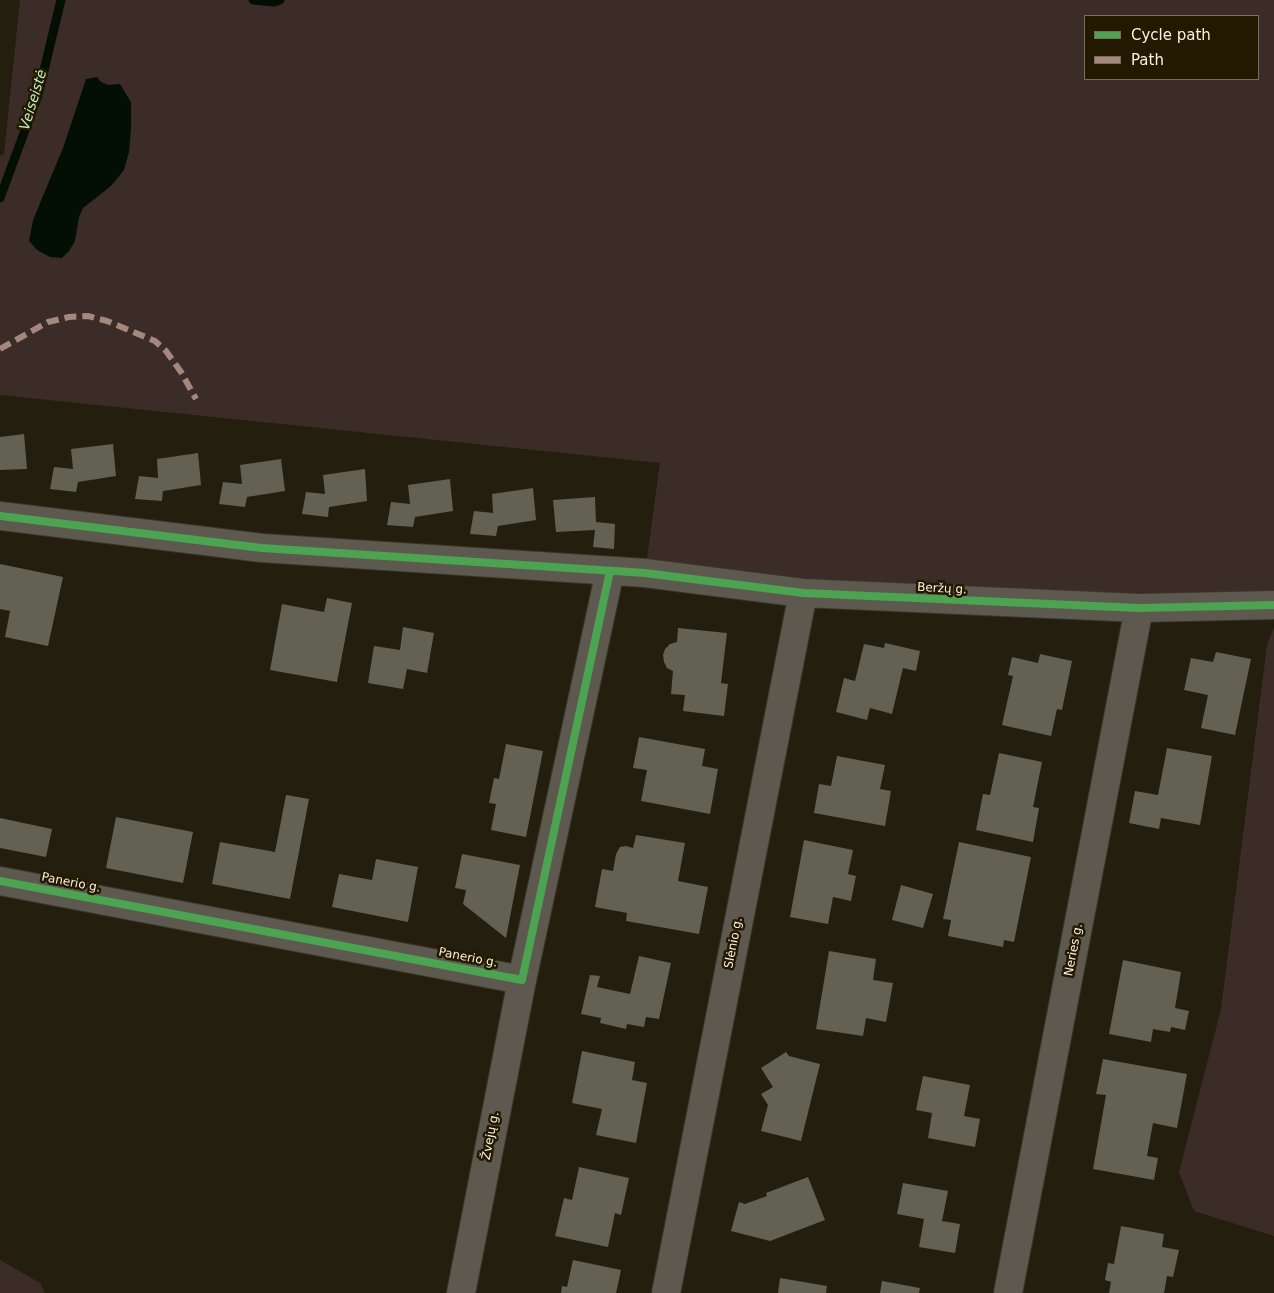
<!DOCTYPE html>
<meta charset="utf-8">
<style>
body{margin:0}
#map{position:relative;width:1274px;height:1293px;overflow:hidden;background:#241e0e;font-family:"DejaVu Sans",sans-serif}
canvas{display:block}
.legend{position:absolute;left:1084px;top:15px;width:175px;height:65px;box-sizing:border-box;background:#231800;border:1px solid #786e5a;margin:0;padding:6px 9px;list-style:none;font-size:15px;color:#f8f0e0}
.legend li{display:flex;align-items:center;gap:10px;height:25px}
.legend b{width:25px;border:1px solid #786e5a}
</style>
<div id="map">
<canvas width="1274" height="1293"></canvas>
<ul class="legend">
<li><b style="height:6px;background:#4ca352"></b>Cycle path</li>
<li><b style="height:6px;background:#a5887d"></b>Path</li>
</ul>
</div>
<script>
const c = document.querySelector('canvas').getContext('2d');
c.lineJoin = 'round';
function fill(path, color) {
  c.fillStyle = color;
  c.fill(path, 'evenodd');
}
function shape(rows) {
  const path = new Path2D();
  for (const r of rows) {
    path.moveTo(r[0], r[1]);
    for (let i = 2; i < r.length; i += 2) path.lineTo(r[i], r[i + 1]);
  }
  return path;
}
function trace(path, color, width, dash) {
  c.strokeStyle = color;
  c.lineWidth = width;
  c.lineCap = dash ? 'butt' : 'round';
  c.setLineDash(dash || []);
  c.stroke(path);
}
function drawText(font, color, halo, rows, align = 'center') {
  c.font = font + ' "DejaVu Sans",sans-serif';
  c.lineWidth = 5;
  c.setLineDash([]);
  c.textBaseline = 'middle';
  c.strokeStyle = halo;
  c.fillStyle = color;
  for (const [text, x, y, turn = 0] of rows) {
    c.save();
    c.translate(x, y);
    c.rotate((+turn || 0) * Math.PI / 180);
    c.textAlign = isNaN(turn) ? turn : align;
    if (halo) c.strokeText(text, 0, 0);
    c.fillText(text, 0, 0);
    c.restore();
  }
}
fill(shape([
 [20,0,1274,0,1274,605,645,573,660,463,0,395,0,156,4,154],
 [1085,16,1258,16,1258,79,1085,79],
 [1274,627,1274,1236,1194,1211,1179,1172,1221,1009,1267,645],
 [0,1260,40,1283,45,1293,0,1293]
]), '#3c2c28');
fill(shape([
 [97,77,101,82,108,85,120,84,131,102,131,128,129,152,124,170,111,186,83,208,79,217,75,241,69,251,62,258,50,257,37,250,29,241,33,220,63,148,86,79]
]), '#030f03');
trace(shape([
 [253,0,274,2,280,0],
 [0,198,38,95,61,0]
]), '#030f03', 9);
fill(shape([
 [24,434,27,469,0,470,0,437],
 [113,444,116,476,78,482,76,492,50,489,54,467,73,469,71,449],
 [198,453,201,485,163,491,162,501,135,499,139,476,158,478,157,459],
 [281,459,285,491,247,497,245,507,219,504,223,482,242,484,240,465],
 [365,469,367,501,329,507,328,517,302,514,306,492,325,494,323,475],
 [450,479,453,511,415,517,413,527,387,525,391,502,410,504,408,485],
 [533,488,536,520,498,526,496,536,470,534,474,511,493,513,492,494],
 [595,497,596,522,615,524,614,549,593,547,595,530,556,532,553,500],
 [0,564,63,577,48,646,5,637,10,611,0,609],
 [327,598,352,603,337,682,270,670,282,604,324,612],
 [403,627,434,633,427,673,407,669,403,689,368,683,374,646,400,650],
 [678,628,727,633,721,683,728,684,724,716,683,711,685,695,671,694,673,671,667,668,664,662,663,655,665,649,670,644,677,642],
 [885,643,920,651,916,671,903,668,892,714,870,708,867,720,836,712,844,678,855,681,864,644,884,648],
 [1216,652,1251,659,1235,735,1201,728,1208,695,1184,690,1191,658,1213,662],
 [1040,654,1072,661,1062,710,1057,709,1051,736,1002,725,1013,676,1008,675,1012,657,1038,663],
 [639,737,705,749,702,766,718,769,710,814,641,801,647,770,633,768],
 [506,744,543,751,526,837,491,830,496,804,489,803,494,778,499,779],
 [1167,748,1212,756,1200,825,1161,818,1159,829,1129,823,1135,791,1158,795],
 [999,753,1042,762,1033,807,1039,808,1033,842,976,830,983,794,990,795],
 [837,756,885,765,880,789,891,791,885,826,814,813,819,784,831,786],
 [286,795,309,799,290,899,212,884,220,842,275,852],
 [116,817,193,832,183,883,106,868],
 [0,818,52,829,46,857,0,848],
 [636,835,685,843,678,881,708,887,699,934,626,921,627,913,595,907,602,869,613,871,616,854,620,847,626,846,633,848],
 [804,840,853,850,848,874,856,876,851,901,833,897,828,924,790,917],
 [959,842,1031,857,1014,942,1004,940,1003,947,948,936,951,920,943,919],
 [462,854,520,865,506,938,463,904,466,890,455,888],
 [376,859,418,867,408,922,332,907,339,874,372,880],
 [901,885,933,894,923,928,892,920],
 [829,951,876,959,873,980,893,983,886,1022,866,1018,863,1036,816,1029],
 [639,956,671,963,659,1019,646,1017,644,1027,627,1024,626,1029,600,1023,601,1018,581,1014,590,975,600,976,597,987,630,994],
 [1123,960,1181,972,1175,1008,1189,1011,1185,1030,1171,1027,1170,1032,1153,1029,1151,1042,1109,1034],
 [582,1051,635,1062,632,1080,647,1083,636,1143,596,1135,602,1109,572,1103],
 [786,1052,789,1056,820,1064,801,1141,761,1131,768,1105,761,1094,773,1087,761,1068],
 [1103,1059,1187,1074,1177,1128,1153,1123,1147,1156,1158,1158,1154,1180,1093,1169,1106,1095,1096,1094],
 [923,1076,970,1085,964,1116,980,1119,975,1147,928,1138,932,1113,916,1110],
 [579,1167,629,1178,621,1215,615,1213,608,1247,555,1236,564,1198,572,1200],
 [808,1177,825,1220,770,1241,731,1231,739,1202,745,1204,767,1196,766,1193],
 [903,1183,948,1191,942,1221,960,1224,955,1253,919,1247,924,1219,897,1214],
 [1121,1226,1164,1234,1162,1247,1179,1250,1173,1277,1167,1276,1164,1293,1109,1293,1111,1282,1105,1280,1108,1263,1114,1264],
 [573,1260,621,1270,616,1293,561,1293,562,1286,567,1287],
 [780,1278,827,1286,826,1293,778,1293],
 [882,1281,920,1288,919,1293,880,1293]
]), '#626153');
const street = shape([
 [0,516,262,548,645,573,803,593,1139,608,1274,605],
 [0,881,522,980,610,571],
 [461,1293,522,980],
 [666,1293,803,593],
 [1008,1293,1139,608]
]);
trace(street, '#3c362c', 30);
trace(street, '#5e594e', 28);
trace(shape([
 [0,349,48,322,69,317,88,316,107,321,155,341,166,351,181,372,196,399]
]), '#a5887d', 6, [12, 6]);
trace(shape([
 [0,516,262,548,645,573,803,593,1139,608,1274,605],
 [0,881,522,980,610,571]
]), '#4ca352', 8);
drawText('12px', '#f8f0e0', '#231800', [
 ["Beržų g.",942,589,3],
 ["Panerio g.",71,883,11],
 ["Slėnio g.",734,943,-79],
 ["Neries g.",1074,950,-79],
 ["Panerio g.",468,958,11],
 ["Žvejų g.",491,1136,-79]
]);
drawText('italic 14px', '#c0edc4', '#231800', [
 ["Veiseistė",34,100,-73]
]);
</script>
